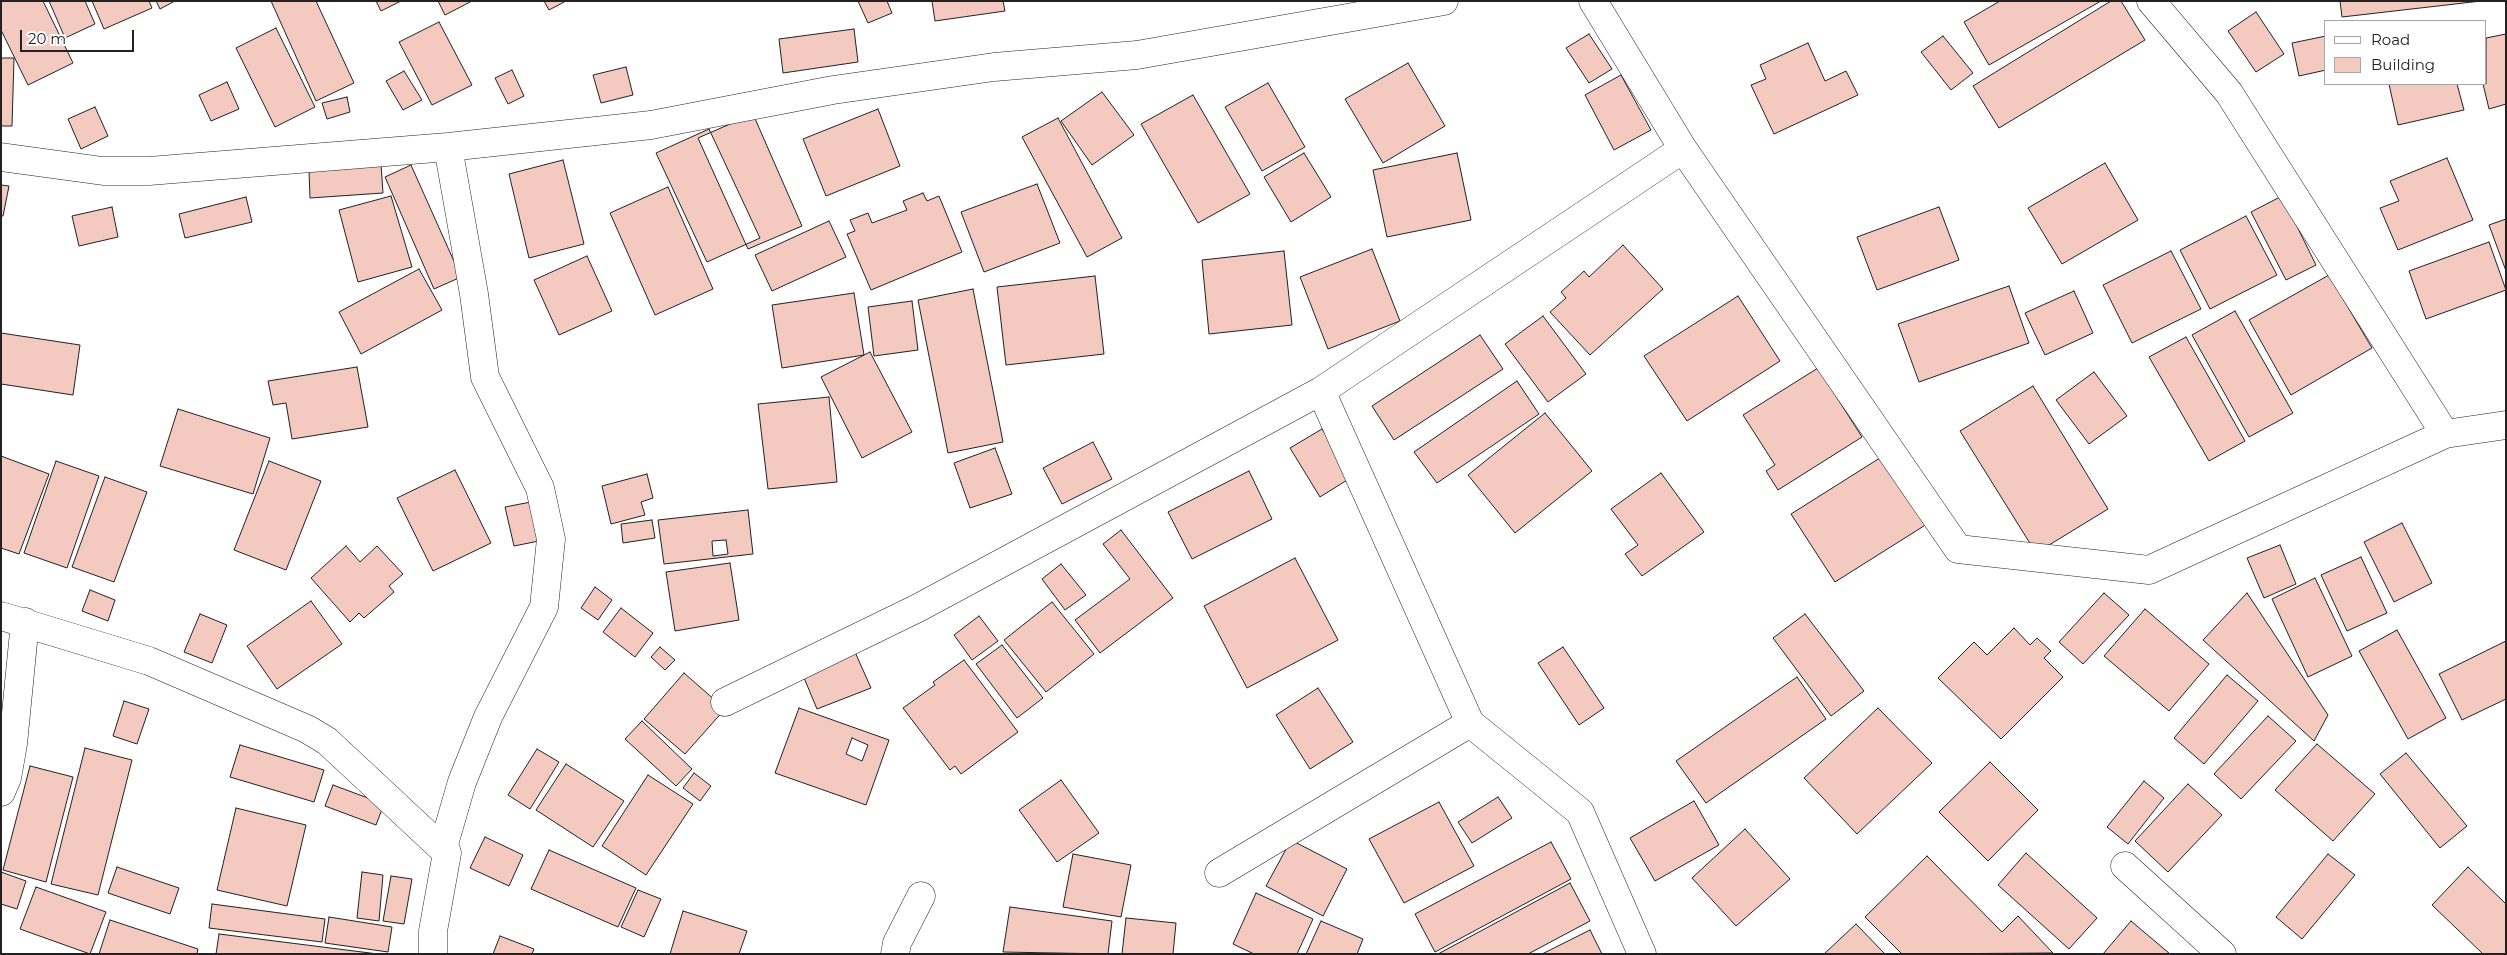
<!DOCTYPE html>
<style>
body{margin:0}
#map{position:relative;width:2507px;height:955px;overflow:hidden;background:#fff;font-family:Montserrat,sans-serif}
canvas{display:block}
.frame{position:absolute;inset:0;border:2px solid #222;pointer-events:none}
.legend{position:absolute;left:2324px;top:20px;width:162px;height:65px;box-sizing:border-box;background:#fff;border:1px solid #a7a7a7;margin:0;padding:6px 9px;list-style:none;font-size:15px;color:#222}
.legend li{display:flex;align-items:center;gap:10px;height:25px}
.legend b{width:25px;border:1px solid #a7a7a7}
.scale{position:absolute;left:20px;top:30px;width:114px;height:22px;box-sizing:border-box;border:2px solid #222;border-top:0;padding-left:6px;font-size:15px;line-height:18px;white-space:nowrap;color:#222;-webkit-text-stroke:4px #fff;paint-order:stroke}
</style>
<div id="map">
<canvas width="2507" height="955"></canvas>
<div class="frame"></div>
<ul class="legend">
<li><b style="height:6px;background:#fff"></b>Road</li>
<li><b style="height:14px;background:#f3c9c0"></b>Building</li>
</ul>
<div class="scale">20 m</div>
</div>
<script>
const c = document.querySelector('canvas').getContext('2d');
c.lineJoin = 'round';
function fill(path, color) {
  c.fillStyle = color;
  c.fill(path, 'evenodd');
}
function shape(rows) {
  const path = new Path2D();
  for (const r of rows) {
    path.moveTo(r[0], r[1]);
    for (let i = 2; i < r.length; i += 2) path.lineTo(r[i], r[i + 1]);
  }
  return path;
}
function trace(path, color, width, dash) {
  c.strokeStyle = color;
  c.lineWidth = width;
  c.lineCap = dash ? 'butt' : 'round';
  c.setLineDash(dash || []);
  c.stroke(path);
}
const building = shape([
 [1,1,43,1,73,63,28,85,1,30,1,1],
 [49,1,85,1,95,24,65,38,49,1],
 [92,1,149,1,152,8,104,29,92,1],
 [156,1,175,1,160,9,156,1],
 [271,1,316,1,354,83,316,101,271,1],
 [376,1,401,1,381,11,376,1],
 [438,1,472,1,445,15,438,1],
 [544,1,566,1,549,10,544,1],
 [858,1,887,1,892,13,868,23,858,1],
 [932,1,1003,1,1005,11,935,21,932,1],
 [2000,1,2101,1,1989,65,1964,22,2000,1],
 [2111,1,2121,1,2145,40,1999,128,1973,86,2111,1],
 [2340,1,2481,1,2342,17,2340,1],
 [2256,12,2284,54,2256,72,2228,31,2256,12],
 [439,22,472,85,432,105,399,42,439,22],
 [276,28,315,107,275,127,236,48,276,28],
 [854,29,858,62,783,73,779,39,854,29],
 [1589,34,1612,69,1589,83,1566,48,1589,34],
 [2506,34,2506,104,2489,109,2483,84,2486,84,2486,38,2506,34],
 [1943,36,1973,73,1951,90,1921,52,1943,36],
 [2326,36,2326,70,2299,76,2292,43,2326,36],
 [1808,43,1825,81,1846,71,1858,95,1774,134,1751,85,1766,79,1760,65,1808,43],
 [1,58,14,58,12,126,1,126,1,58],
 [1408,63,1445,126,1383,163,1345,99,1408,63],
 [626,67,633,95,601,103,593,75,626,67],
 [512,70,524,96,508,104,495,78,512,70],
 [404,71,422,100,403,110,386,81,404,71],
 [1621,75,1651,130,1614,150,1585,95,1621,75],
 [227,82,239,109,211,121,199,95,227,82],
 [1268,83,1305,147,1262,171,1225,107,1268,83],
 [2389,84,2457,84,2464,110,2398,125,2389,84],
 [1102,92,1134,135,1092,165,1061,121,1102,92],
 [1193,95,1250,194,1198,223,1141,124,1193,95],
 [347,97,350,112,327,119,322,103,347,97],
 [95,107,108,136,81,149,68,119,95,107],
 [878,109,900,166,826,196,803,139,878,109],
 [753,114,802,226,748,249,698,138,753,114],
 [1058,118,1122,238,1087,257,1022,137,1058,118],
 [709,129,760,238,707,262,656,153,709,129],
 [1304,153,1331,197,1291,222,1264,177,1304,153],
 [1457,153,1471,220,1387,237,1373,170,1457,153],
 [2447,158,2473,220,2398,250,2380,208,2399,201,2390,181,2447,158],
 [563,160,584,244,529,258,509,174,563,160],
 [2105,163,2138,220,2062,264,2028,208,2105,163],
 [381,164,383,193,310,198,309,170,381,164],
 [411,165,461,277,434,289,385,177,411,165],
 [1037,184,1060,243,984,272,961,212,1037,184],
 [1,185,9,186,3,216,1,216,1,185],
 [668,187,713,289,655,315,610,213,668,187],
 [923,193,927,201,939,196,962,252,871,290,847,234,855,231,850,220,868,213,872,223,907,210,903,201,923,193],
 [391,196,412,267,358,282,339,210,391,196],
 [2282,196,2316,265,2286,280,2251,212,2282,196],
 [246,197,252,222,185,238,179,214,246,197],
 [112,207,118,237,79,246,72,216,112,207],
 [1939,207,1959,260,1877,290,1857,237,1939,207],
 [2246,216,2277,275,2210,309,2180,250,2246,216],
 [2506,219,2506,271,2489,225,2506,219],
 [829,221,846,257,772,291,755,255,829,221],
 [2489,242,2506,290,2426,319,2409,271,2489,242],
 [1623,245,1663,289,1590,355,1550,312,1566,298,1561,292,1584,271,1589,277,1623,245],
 [1372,249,1400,321,1328,349,1300,277,1372,249],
 [1284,251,1292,325,1209,334,1202,260,1284,251],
 [2171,251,2201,309,2132,343,2103,285,2171,251],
 [587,256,612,311,559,335,534,280,587,256],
 [419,269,442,310,361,354,339,312,419,269],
 [2329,275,2372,348,2291,395,2249,320,2329,275],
 [1095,276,1104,354,1006,365,997,287,1095,276],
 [2009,286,2029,343,1919,382,1898,324,2009,286],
 [973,289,1003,442,948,453,918,300,973,289],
 [2074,291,2093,333,2045,355,2025,313,2074,291],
 [854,293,864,355,782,368,772,305,854,293],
 [1738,296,1780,361,1687,421,1644,356,1738,296],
 [912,301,918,350,874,356,868,307,912,301],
 [2235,311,2293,413,2249,437,2192,335,2235,311],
 [1543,316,1586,374,1548,402,1505,344,1543,316],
 [1,333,80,345,73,395,1,384,1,333],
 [1480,335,1503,369,1394,440,1372,406,1480,335],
 [2186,337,2245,441,2209,461,2149,357,2186,337],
 [870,352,912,432,862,458,821,377,870,352],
 [357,367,368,427,292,439,286,403,273,405,268,381,357,367],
 [1818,368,1862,437,1778,490,1766,471,1775,465,1743,415,1818,368],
 [2094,372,2127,416,2089,444,2056,400,2094,372],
 [1517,381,1539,414,1437,483,1414,452,1517,381],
 [2033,386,2108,509,2036,553,1960,431,2033,386],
 [829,397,837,482,768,489,758,404,829,397],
 [178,409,270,438,253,494,160,466,178,409],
 [1545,413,1592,471,1515,533,1468,475,1545,413],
 [1322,429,1352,477,1320,497,1290,448,1322,429],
 [1093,442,1112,479,1062,504,1043,468,1093,442],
 [995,448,1012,494,970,508,954,463,995,448],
 [1,456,49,474,19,554,1,548,1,456],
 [1883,456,1927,524,1835,582,1791,514,1883,456],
 [56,461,99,476,67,568,24,553,56,461],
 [269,461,321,481,286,570,234,550,269,461],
 [455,470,491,543,433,571,397,498,455,470],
 [1249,471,1272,519,1192,559,1168,512,1249,471],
 [1661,473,1704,532,1642,576,1625,554,1638,545,1611,509,1661,473],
 [647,474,653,498,641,502,645,515,611,524,602,486,647,474],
 [105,477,147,492,114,582,72,567,105,477],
 [536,501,544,540,514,546,505,507,536,501],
 [748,510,753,554,664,564,658,520,748,510],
 [726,540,728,554,713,556,712,541,726,540],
 [652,520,655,538,623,543,621,524,652,520],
 [2402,523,2432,583,2394,602,2364,542,2402,523],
 [1121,530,1173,598,1100,653,1075,620,1130,579,1103,544,1121,530],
 [2280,545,2296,584,2264,598,2247,558,2280,545],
 [346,546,360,562,377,546,403,574,389,586,394,592,364,618,359,613,350,622,311,578,346,546],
 [2361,557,2387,613,2347,631,2321,575,2361,557],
 [1295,558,1338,640,1247,688,1204,606,1295,558],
 [730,563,739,620,675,631,666,572,730,563],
 [1061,564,1086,595,1065,610,1042,579,1061,564],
 [2315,578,2352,656,2308,677,2272,599,2315,578],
 [595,587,612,600,598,620,581,608,595,587],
 [90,590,115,600,108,621,82,611,90,590],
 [2104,593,2129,615,2083,664,2059,642,2104,593],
 [2247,593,2328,715,2314,741,2203,640,2247,593],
 [311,601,342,644,277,689,247,646,311,601],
 [1052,602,1094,654,1046,692,1004,640,1052,602],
 [621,608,653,633,635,657,603,632,621,608],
 [2145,609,2209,664,2169,711,2104,656,2145,609],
 [200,614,227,625,212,663,184,652,200,614],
 [1805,614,1864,691,1831,716,1773,638,1805,614],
 [979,616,998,641,972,660,954,635,979,616],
 [2014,628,2030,645,2037,638,2051,651,2044,658,2063,677,2001,739,1938,678,1974,642,1987,655,2014,628],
 [2397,630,2446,718,2408,739,2359,651,2397,630],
 [2506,641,2506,699,2462,720,2439,674,2506,641],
 [1002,645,1043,698,1017,718,976,664,1002,645],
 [660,647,675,660,665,670,651,657,660,647],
 [1563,647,1604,708,1579,725,1538,663,1563,647],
 [855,652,871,688,817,709,802,673,855,652],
 [964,660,1018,732,961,774,955,766,950,770,903,708,935,685,933,682,964,660],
 [684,673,725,709,685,754,644,719,684,673],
 [2227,675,2258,701,2204,764,2174,738,2227,675],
 [1797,677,1826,719,1706,803,1676,761,1797,677],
 [1318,688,1353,742,1310,769,1276,715,1318,688],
 [124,701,149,709,137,744,113,736,124,701],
 [799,708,889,740,866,805,775,773,799,708],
 [852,738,868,745,862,761,846,754,852,738],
 [1878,708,1932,763,1857,834,1804,778,1878,708],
 [2268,716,2296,741,2241,799,2214,774,2268,716],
 [642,721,692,769,676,786,625,739,642,721],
 [2317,744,2375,794,2333,841,2275,790,2317,744],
 [240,745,324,770,314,802,230,777,240,745],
 [85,748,132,760,98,895,51,884,85,748],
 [537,749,559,762,530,809,508,795,537,749],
 [2406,753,2467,826,2440,848,2380,774,2406,753],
 [1990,762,2038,810,1988,861,1939,812,1990,762],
 [566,764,624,801,593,847,536,810,566,764],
 [30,766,73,777,46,882,3,870,30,766],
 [694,773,711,786,700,801,683,788,694,773],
 [648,775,693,804,646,875,602,846,648,775],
 [1061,780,1099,833,1057,862,1019,810,1061,780],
 [2144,781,2164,798,2128,844,2107,827,2144,781],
 [2188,784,2222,815,2168,872,2135,841,2188,784],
 [333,785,384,804,376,825,325,806,333,785],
 [1498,797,1512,818,1472,843,1458,822,1498,797],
 [1694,801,1719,845,1655,881,1630,838,1694,801],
 [1439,802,1474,866,1404,903,1369,839,1439,802],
 [236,808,306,825,287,906,217,890,236,808],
 [1745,829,1790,879,1736,926,1692,878,1745,829],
 [485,837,523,855,509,886,470,868,485,837],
 [1291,840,1347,869,1323,916,1266,886,1291,840],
 [1551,842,1571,879,1435,952,1415,914,1551,842],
 [549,850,636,888,618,927,531,889,549,850],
 [2026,853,2097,918,2069,949,1998,885,2026,853],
 [1073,854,1131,865,1121,917,1063,907,1073,854],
 [2328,854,2355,875,2302,939,2276,917,2328,854],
 [1927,856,2002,932,2018,916,2053,953,1902,954,1865,917,1927,856],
 [117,867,179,888,170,914,108,893,117,867],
 [2468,867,2506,904,2506,954,2483,954,2432,905,2468,867],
 [1,872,26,881,17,909,1,904,1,872],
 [362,872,383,875,379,921,357,918,362,872],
 [391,876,412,879,404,924,383,921,391,876],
 [1570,883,1590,921,1528,954,1438,954,1570,883],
 [36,887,106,912,90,954,20,929,36,887],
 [638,890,661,899,644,937,621,927,638,890],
 [1256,893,1313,919,1297,954,1254,954,1233,944,1256,893],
 [212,904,325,919,322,942,209,928,212,904],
 [1010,907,1112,921,1108,954,1003,952,1010,907],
 [683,911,747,931,739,954,670,954,683,911],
 [329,917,392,927,388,952,325,943,329,917],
 [1126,918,1176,923,1173,954,1122,954,1126,918],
 [110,920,198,949,197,954,99,954,110,920],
 [1321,921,1363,939,1357,954,1306,954,1321,921],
 [2131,921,2170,954,2103,954,2131,921],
 [1856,924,1885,954,1824,954,1856,924],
 [1590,930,1602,954,1542,954,1590,930],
 [219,934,378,954,216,954,219,934],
 [500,936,534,949,532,954,493,954,500,936]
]);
fill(building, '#f3c9c0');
trace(building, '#222', 1);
const minor = shape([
 [1593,1,1683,149,1958,549,2149,570,2445,434,2506,425],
 [2151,1,2229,93,2445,434],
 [1,157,103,171,149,171,448,147,596,131,651,125,833,90,994,67,1137,55,1444,1],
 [1321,391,1470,723,1580,812,1642,954],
 [1,616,149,661,307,729,327,741,447,853],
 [725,702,918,608,1321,391,1683,149],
 [1,792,7,778,13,744,25,622],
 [2125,866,2222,954],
 [1219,873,1470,723],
 [433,954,433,931,447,853,444,844,462,782,488,717,544,607,551,539,540,488,485,377,474,294,448,147],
 [895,954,897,943,921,896]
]);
trace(minor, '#222', 29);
trace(minor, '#fff', 28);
</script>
